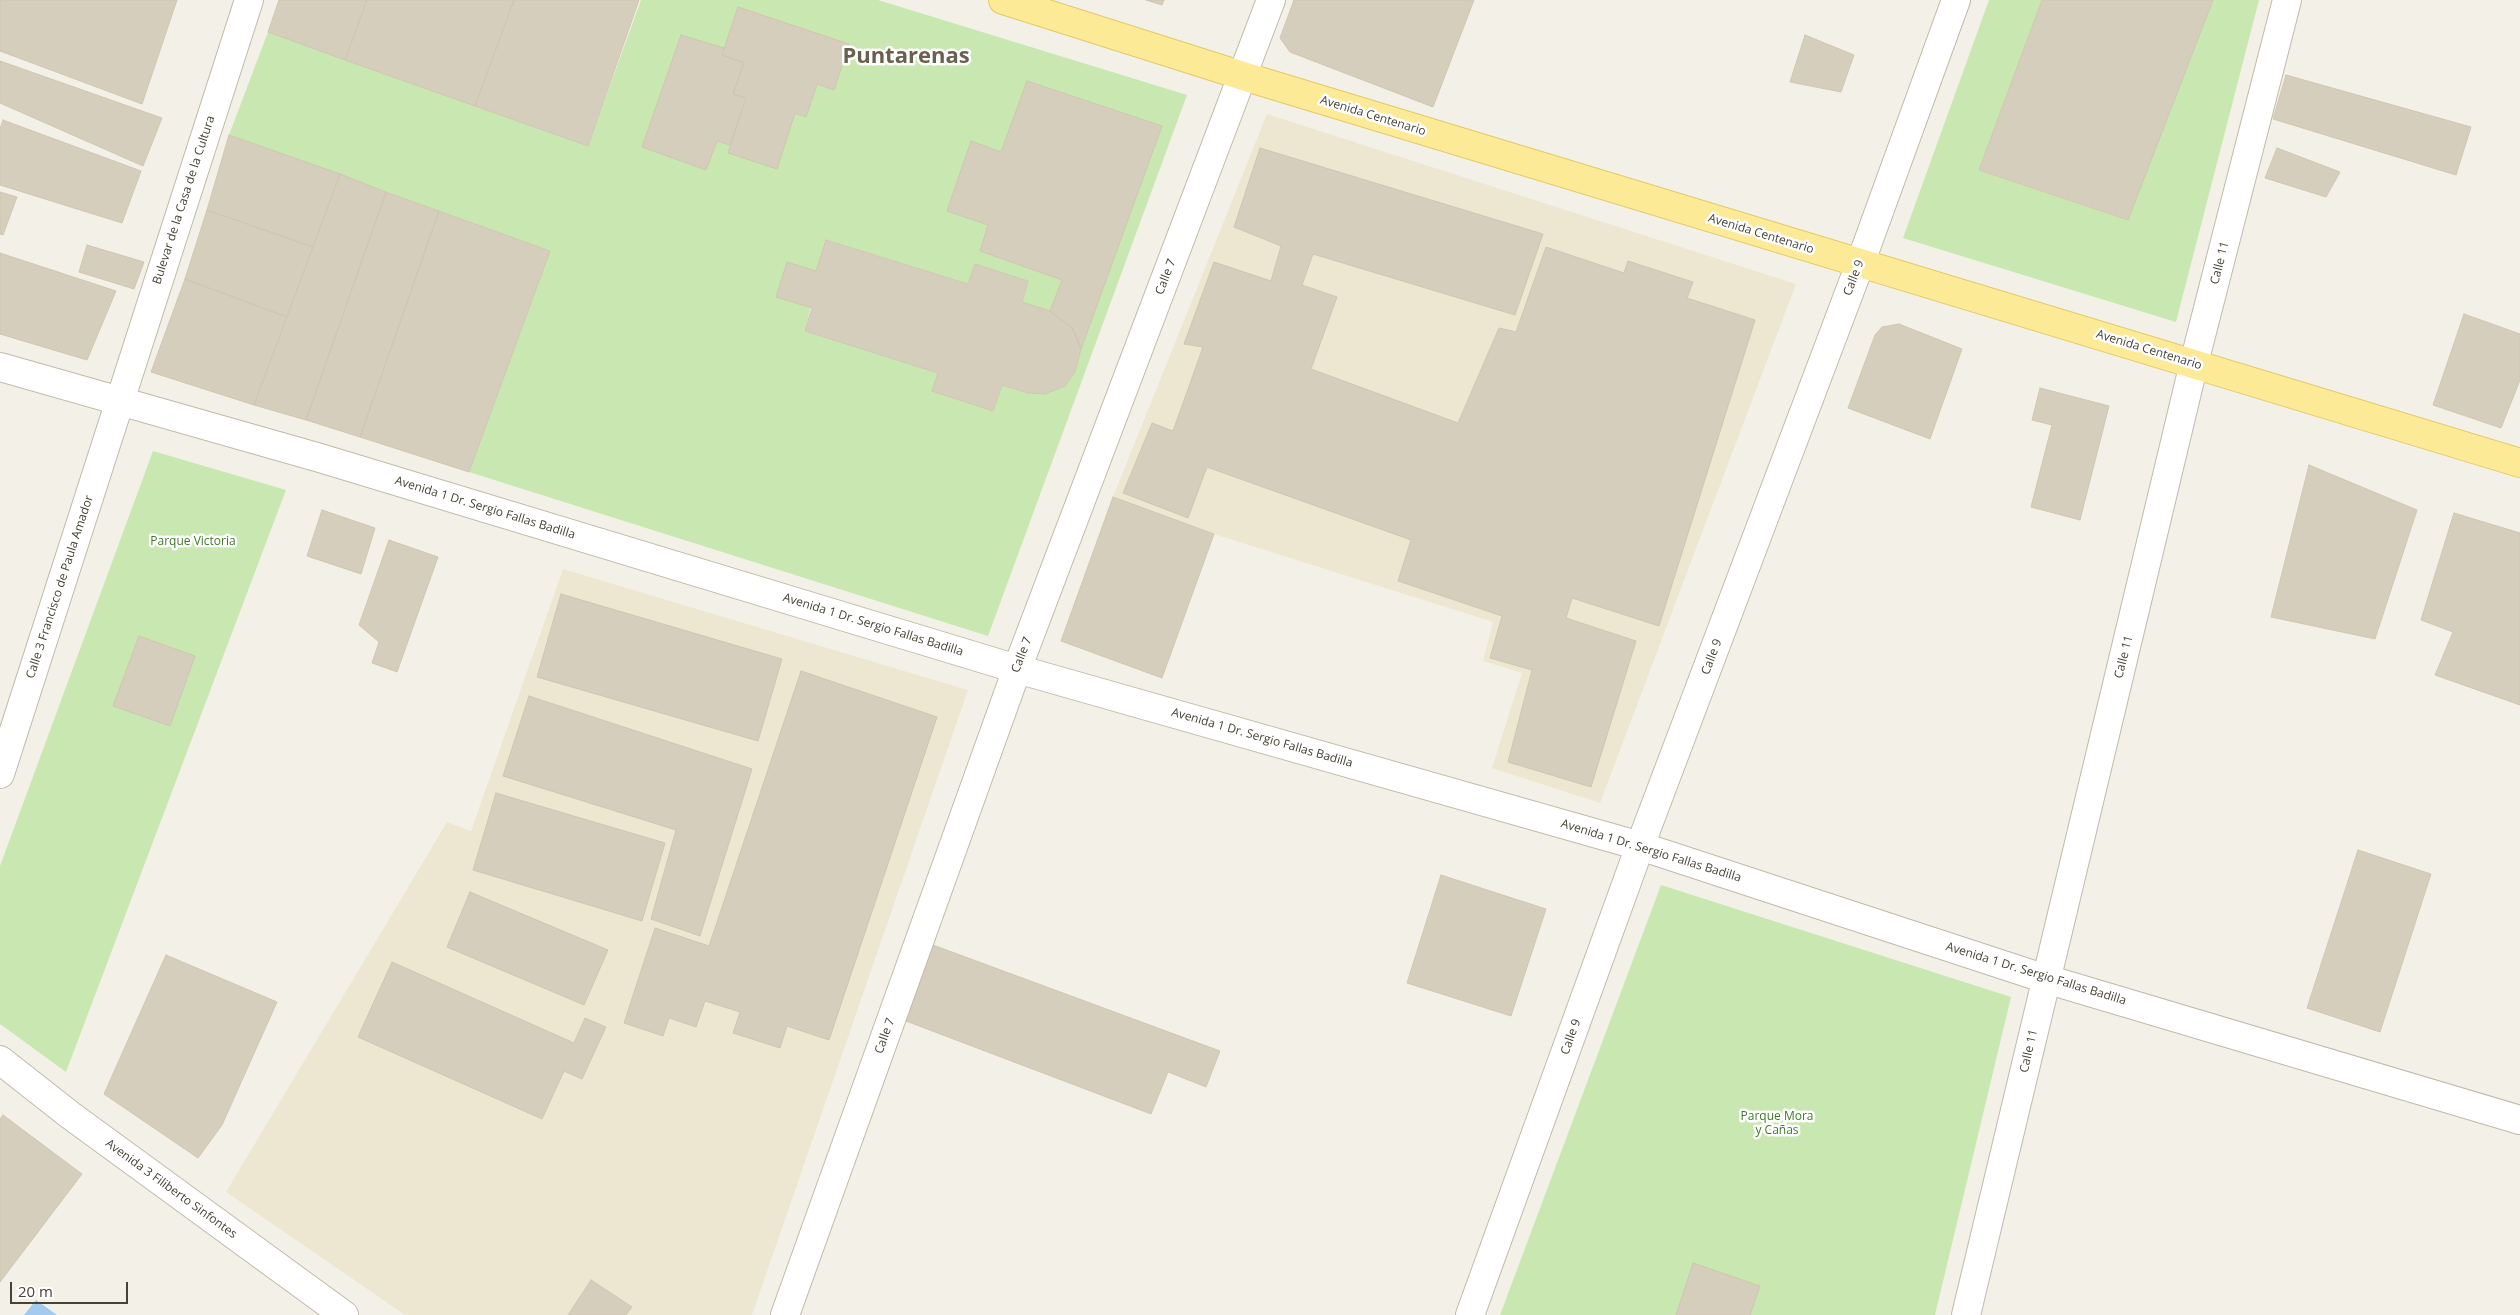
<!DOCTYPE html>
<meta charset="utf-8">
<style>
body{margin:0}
#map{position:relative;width:2520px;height:1315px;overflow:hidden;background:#f3f1e7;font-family:"Open Sans",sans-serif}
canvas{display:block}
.scale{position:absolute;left:10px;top:1282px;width:118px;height:22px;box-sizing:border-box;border:2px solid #474236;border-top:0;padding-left:6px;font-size:15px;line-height:18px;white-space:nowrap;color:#474236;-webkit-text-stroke:4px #fff;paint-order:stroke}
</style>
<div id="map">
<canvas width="2520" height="1315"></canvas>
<div class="scale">20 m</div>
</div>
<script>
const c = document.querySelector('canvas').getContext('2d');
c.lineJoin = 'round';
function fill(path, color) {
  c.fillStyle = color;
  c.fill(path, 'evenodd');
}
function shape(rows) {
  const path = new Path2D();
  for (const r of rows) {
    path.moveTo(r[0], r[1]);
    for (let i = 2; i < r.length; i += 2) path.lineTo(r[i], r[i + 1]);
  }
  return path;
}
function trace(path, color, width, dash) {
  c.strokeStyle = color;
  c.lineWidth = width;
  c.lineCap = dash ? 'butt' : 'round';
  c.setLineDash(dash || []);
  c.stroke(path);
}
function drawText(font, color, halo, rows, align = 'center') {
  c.font = font + ' "Open Sans",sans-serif';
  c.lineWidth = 5;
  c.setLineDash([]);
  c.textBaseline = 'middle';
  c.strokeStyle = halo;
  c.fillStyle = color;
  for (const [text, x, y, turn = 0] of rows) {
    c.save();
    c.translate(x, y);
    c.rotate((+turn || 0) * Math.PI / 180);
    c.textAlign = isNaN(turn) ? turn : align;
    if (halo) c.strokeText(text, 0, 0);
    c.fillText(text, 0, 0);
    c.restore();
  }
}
fill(shape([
 [1267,114,1796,284,1600,803,1492,768,1522,673,1483,661,1493,622,1214,534,1113,497],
 [563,569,968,690,752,1315,405,1315,226,1192,447,822,471,831]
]), '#ede7d1');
fill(shape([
 [641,0,878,0,1187,95,988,636,469,472,550,251,229,135,268,32,588,146],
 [827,240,968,284,975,264,1028,281,1022,302,1081,349,1075,372,1065,386,1045,394,1028,393,1002,385,993,411,933,391,938,373,805,331],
 [1989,0,2042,0,1979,170,2127,220,2213,0,2259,0,2176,322,1903,238],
 [153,451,286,490,66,1072,0,1024,0,866],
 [1661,885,2011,997,1935,1315,1500,1315]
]), '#c9e7b0');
fill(shape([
 [36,1300,57,1315,24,1315]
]), '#a4caf0');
const building = shape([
 [0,0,177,0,142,104,0,51,0,0],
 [279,0,367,0,345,60,268,32,279,0],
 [367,0,514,0,475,106,345,60,367,0],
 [514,0,639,0,588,146,475,106,514,0],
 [1146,0,1164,0,1162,5,1146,0],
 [1294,0,1474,0,1433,107,1290,52,1280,38,1294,0],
 [2042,0,2213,0,2128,220,1979,170,2042,0],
 [738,7,849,44,834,90,817,84,806,117,795,113,777,169,728,153,746,98,733,94,744,63,722,55,738,7],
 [681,35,724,48,722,55,744,63,733,94,746,98,730,145,717,141,706,170,642,147,681,35],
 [1805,35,1854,55,1841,92,1790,82,1805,35],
 [0,61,162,118,143,166,0,103,0,61],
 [2286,75,2471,127,2456,175,2273,119,2286,75],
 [1027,81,1162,126,1081,349,1073,329,1050,311,1062,280,980,251,988,225,947,211,971,141,1001,152,1027,81],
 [3,120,141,171,122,223,0,185,0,129,3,120],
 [229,135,340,174,313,247,207,210,229,135],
 [1260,148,1543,234,1515,315,1313,254,1302,285,1337,297,1311,369,1458,423,1499,328,1516,332,1546,247,1624,273,1628,261,1693,282,1687,298,1755,320,1659,626,1572,598,1566,618,1636,641,1591,787,1508,762,1532,670,1490,658,1502,616,1398,581,1411,540,1207,467,1188,518,1123,493,1152,423,1173,431,1203,347,1184,344,1214,262,1271,281,1281,246,1234,227,1260,148],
 [2277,148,2340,172,2326,197,2265,178,2277,148],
 [340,174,386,192,306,420,254,405,340,174],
 [0,192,17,197,3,235,0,234,0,192],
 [386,192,439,211,360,437,306,420,386,192],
 [207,210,313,247,287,317,185,279,207,210],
 [439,211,550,251,469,472,360,437,439,211],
 [826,240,968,284,975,264,1028,281,1022,302,1050,311,1073,329,1081,349,1075,372,1065,386,1045,394,1028,393,1002,385,993,411,932,391,938,373,805,331,812,308,776,297,787,262,816,271,826,240],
 [87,245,144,262,134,289,79,272,87,245],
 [0,253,116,291,87,360,0,334,0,253],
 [185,279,287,317,254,405,151,372,185,279],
 [2464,314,2520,334,2520,380,2501,428,2433,405,2464,314],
 [1899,324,1962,349,1930,439,1848,408,1875,335,1882,327,1899,324],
 [2040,388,2109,406,2080,520,2031,507,2052,425,2032,420,2040,388],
 [2309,465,2417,510,2375,639,2271,617,2309,465],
 [1113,497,1214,534,1162,678,1061,641,1113,497],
 [322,510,375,528,361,574,307,556,322,510],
 [2454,513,2520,533,2520,705,2435,675,2453,632,2421,620,2454,513],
 [389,540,438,557,397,672,372,663,379,642,359,625,389,540],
 [561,594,782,659,758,741,537,677,561,594],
 [139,636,195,656,170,726,113,706,139,636],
 [801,671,937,717,829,1040,787,1026,780,1048,733,1033,740,1012,705,1001,696,1027,669,1018,663,1036,624,1023,655,928,709,946,801,671],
 [529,696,752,769,700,936,651,919,676,830,503,776,529,696],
 [496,793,665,843,642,921,473,870,496,793],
 [2358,850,2431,874,2380,1032,2307,1008,2358,850],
 [1441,875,1546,909,1511,1016,1407,983,1441,875],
 [470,892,608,950,584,1005,447,947,470,892],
 [933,945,1220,1051,1206,1087,1168,1072,1151,1114,906,1021,933,945],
 [166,955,277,1002,222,1125,198,1158,104,1094,166,955],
 [392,962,574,1043,585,1018,606,1027,582,1079,564,1071,542,1119,358,1037,392,962],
 [3,1115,82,1174,0,1282,0,1119,3,1115],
 [1693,1263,1760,1286,1750,1315,1676,1315,1693,1263],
 [591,1280,632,1307,626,1315,568,1315,591,1280]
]);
fill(building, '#d5cebd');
trace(building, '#d0c6b0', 1);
const minor = shape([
 [0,367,320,458,1017,669,1640,846,2046,979,2520,1120],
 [0,774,249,0],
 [0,1060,70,1115,344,1315],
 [785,1315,1017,669,1271,0],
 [1470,1315,1640,846,1860,264,1956,0],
 [1966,1315,2194,363,2287,0]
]);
const major = shape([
 [1003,0,1243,76,2520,463]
]);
trace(minor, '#bfbaaa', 30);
trace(major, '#e3c966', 30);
trace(minor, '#fff', 28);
trace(major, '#fdea97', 28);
drawText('12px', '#474236', '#fff', [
 ["Avenida Centenario",1373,116,17],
 ["Bulevar de la Casa de la Cultura",184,200,-72],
 ["Avenida Centenario",1761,234,17],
 ["Calle 11",2220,263,-76],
 ["Calle 7",1166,277,-69],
 ["Calle 9",1854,278,-69],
 ["Avenida Centenario",2149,350,17],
 ["Avenida 1 Dr. Sergio Fallas Badilla",485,508,17],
 ["Calle 3 Francisco de Paula Amador",60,587,-72],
 ["Avenida 1 Dr. Sergio Fallas Badilla",873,625,17],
 ["Calle 7",1022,655,-69],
 ["Calle 9",1712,657,-69],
 ["Calle 11",2124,657,-76],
 ["Avenida 1 Dr. Sergio Fallas Badilla",1262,738,16],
 ["Avenida 1 Dr. Sergio Fallas Badilla",1651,851,17],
 ["Avenida 1 Dr. Sergio Fallas Badilla",2036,974,17],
 ["Calle 7",885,1036,-70],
 ["Calle 9",1571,1037,-70],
 ["Calle 11",2029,1051,-77],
 ["Avenida 3 Filiberto Sinfontes",171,1189,36]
]);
drawText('12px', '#40782a', '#fff', [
 ["Parque Victoria",193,542],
 ["Parque Mora",1777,1117],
 ["y Cañas",1777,1131]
]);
drawText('bold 22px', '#69614d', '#fff', [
 ["Puntarenas",906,57]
]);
</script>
